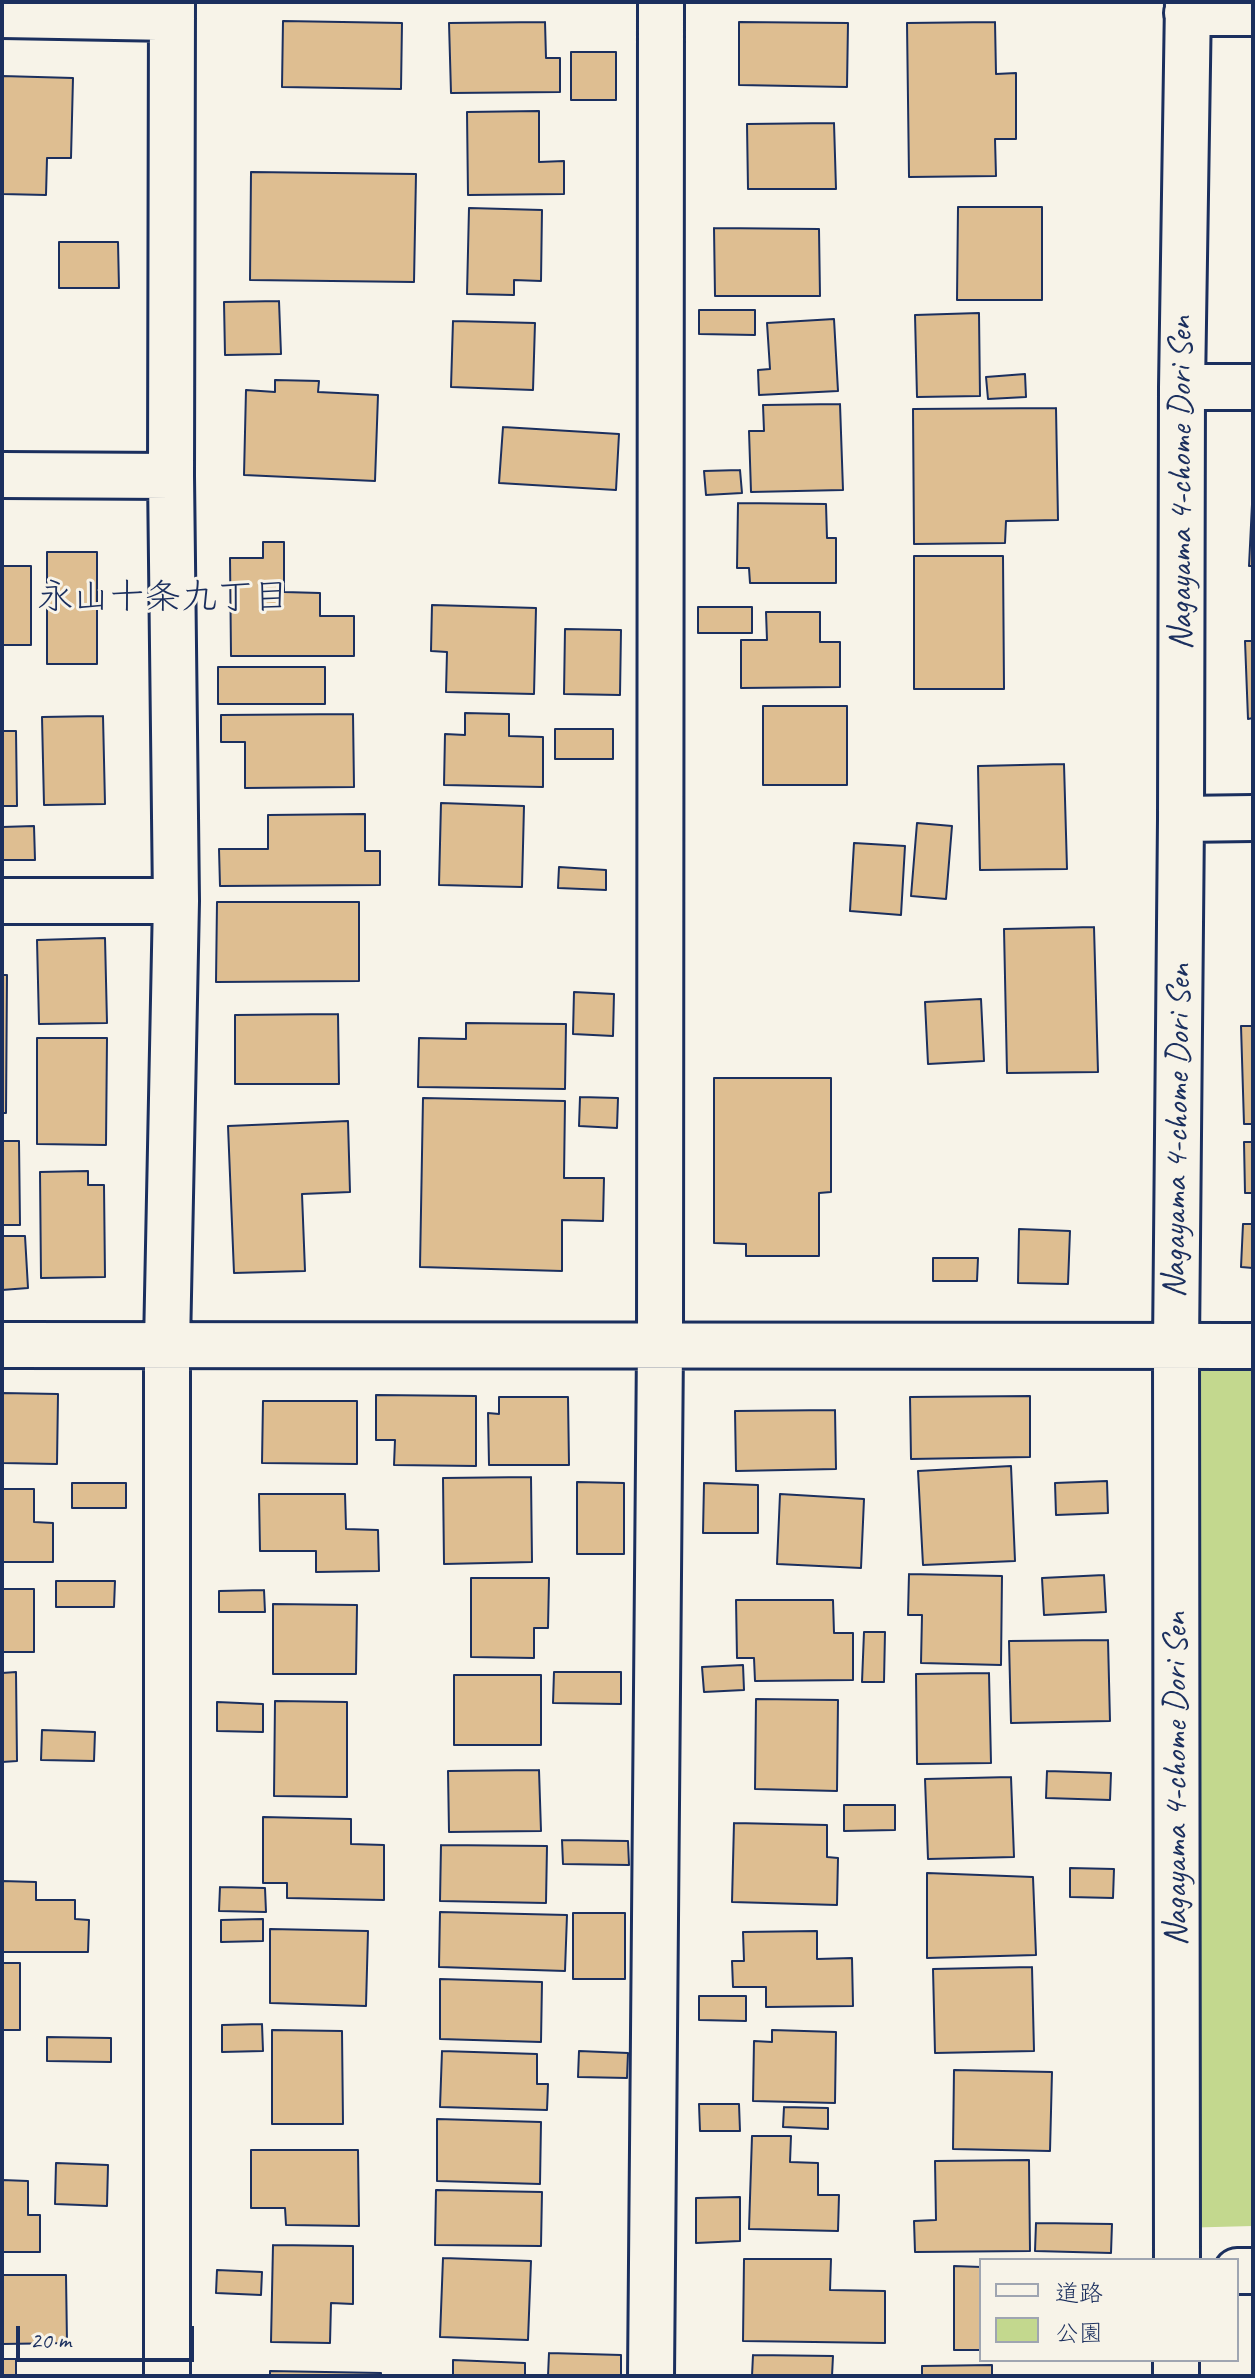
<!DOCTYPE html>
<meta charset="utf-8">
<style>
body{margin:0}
#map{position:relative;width:1255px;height:2378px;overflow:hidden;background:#f7f3e8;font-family:Caveat,"Klee One",sans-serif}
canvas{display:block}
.frame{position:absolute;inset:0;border:4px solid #1b2f5e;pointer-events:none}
.legend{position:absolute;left:979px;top:2258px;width:260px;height:104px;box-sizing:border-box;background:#f7f3e8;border:2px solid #9fa5b1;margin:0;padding:10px 14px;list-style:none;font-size:24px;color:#1b2f5e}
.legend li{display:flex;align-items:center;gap:16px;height:40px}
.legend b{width:40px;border:2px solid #9fa5b1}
.scale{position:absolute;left:16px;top:2326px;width:178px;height:36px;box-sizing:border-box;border:4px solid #1b2f5e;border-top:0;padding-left:10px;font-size:24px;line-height:28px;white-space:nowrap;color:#1b2f5e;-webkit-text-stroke:6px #f7f3e8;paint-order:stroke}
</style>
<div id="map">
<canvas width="1255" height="2378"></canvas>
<div class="frame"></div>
<ul class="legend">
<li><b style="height:10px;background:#f7f3e8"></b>道路</li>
<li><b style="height:22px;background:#c3d88e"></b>公園</li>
</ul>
<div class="scale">20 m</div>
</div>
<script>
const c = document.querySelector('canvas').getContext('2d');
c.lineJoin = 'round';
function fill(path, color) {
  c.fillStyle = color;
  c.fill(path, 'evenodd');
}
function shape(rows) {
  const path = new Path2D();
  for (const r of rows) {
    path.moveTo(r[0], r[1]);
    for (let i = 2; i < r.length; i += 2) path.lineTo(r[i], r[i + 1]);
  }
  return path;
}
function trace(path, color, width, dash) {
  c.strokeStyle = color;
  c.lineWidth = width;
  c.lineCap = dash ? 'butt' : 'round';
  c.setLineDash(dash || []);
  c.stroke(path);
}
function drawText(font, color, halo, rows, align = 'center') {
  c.font = font + ' Caveat,"Klee One",sans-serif';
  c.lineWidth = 6;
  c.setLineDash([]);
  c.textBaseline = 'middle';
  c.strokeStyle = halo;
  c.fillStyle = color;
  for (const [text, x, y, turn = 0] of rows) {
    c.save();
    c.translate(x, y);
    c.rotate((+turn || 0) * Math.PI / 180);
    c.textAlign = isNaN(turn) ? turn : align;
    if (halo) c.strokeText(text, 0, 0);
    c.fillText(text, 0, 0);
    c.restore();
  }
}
fill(shape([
 [1176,1346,1253,1346,1253,2226,1177,2228]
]), '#c3d88e');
const building = shape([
 [283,21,402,23,401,89,282,87,283,21],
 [545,22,546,58,560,58,560,92,451,93,449,23,545,22],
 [739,22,848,23,847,87,739,85,739,22],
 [995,22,996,74,1016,73,1016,139,995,139,996,176,909,177,907,23,995,22],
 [571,52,616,52,616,100,571,100,571,52],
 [2,76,73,78,71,158,47,158,46,195,2,194,2,76],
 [539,111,539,162,564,161,564,194,468,195,467,112,539,111],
 [834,123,836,189,748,189,747,124,834,123],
 [251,172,416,174,414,282,250,280,251,172],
 [958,207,1042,207,1042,300,957,300,958,207],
 [469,208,542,210,541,281,514,280,514,295,467,294,469,208],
 [714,228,819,229,820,296,715,296,714,228],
 [59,242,118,242,119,288,59,288,59,242],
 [279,301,281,354,225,355,224,302,279,301],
 [699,310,755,310,755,335,699,334,699,310],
 [979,313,980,396,917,397,915,315,979,313],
 [834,319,838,391,759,395,758,370,770,369,767,323,834,319],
 [453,321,535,323,533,390,451,387,453,321],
 [1025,374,1026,397,988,399,986,377,1025,374],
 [275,380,319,381,318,392,378,395,375,481,244,475,246,390,275,392,275,380],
 [840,404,843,490,751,492,749,431,764,431,763,405,840,404],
 [1056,408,1058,520,1006,521,1005,543,914,544,913,409,1056,408],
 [503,427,619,434,616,490,499,483,503,427],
 [740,470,742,493,706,495,704,471,740,470],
 [1253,484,1253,566,1249,566,1253,484],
 [738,503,826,504,827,538,836,538,836,583,750,583,749,568,737,568,738,503],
 [263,542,284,542,284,592,320,593,320,616,354,616,354,656,231,656,230,558,263,558,263,542],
 [47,552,97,552,97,664,47,664,47,552],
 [914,556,1003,556,1004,689,914,689,914,556],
 [2,566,31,566,31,645,2,645,2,566],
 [432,605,536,608,534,694,446,692,447,652,431,651,432,605],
 [698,607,752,607,752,633,698,633,698,607],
 [766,612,820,612,820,642,840,642,840,687,741,688,741,640,767,640,766,612],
 [565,629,621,630,620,695,564,694,565,629],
 [1245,641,1253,641,1253,718,1248,719,1245,641],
 [218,667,325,667,325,704,218,704,218,667],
 [763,706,847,706,847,785,763,785,763,706],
 [465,713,509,714,509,736,543,737,543,787,444,785,445,734,465,735,465,713],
 [353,714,354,787,245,788,245,742,221,742,221,715,353,714],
 [103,716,105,804,44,805,42,717,103,716],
 [555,729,613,729,613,759,555,759,555,729],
 [2,731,16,731,17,806,2,806,2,731],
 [1064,764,1067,869,980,870,978,766,1064,764],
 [441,803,524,806,522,887,439,885,441,803],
 [365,814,365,851,380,851,380,885,220,886,219,849,268,849,268,815,365,814],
 [917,823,952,826,946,899,911,896,917,823],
 [34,826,35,860,2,860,2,827,34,826],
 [854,843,905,846,901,915,850,911,854,843],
 [559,867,606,870,606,890,558,888,559,867],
 [217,902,359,902,359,981,216,982,217,902],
 [1094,927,1098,1072,1007,1073,1004,929,1094,927],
 [105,938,107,1023,39,1024,37,940,105,938],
 [2,975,7,975,6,1113,2,1113,2,975],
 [574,992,614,994,613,1036,573,1034,574,992],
 [981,999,984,1061,928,1064,925,1002,981,999],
 [338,1014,339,1084,235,1084,235,1015,338,1014],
 [466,1023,566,1024,565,1089,418,1087,419,1038,466,1039,466,1023],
 [1241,1026,1253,1026,1253,1124,1244,1124,1241,1026],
 [37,1038,107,1038,106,1145,37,1144,37,1038],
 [714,1078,831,1078,831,1192,819,1193,819,1256,746,1256,746,1244,714,1243,714,1078],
 [580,1097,618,1098,617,1128,579,1126,580,1097],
 [423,1098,565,1101,564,1178,604,1178,603,1221,562,1220,562,1271,420,1267,423,1098],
 [348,1121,350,1192,302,1194,305,1271,234,1273,228,1126,348,1121],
 [2,1141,19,1141,20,1225,2,1225,2,1141],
 [1244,1142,1253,1142,1253,1193,1245,1193,1244,1142],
 [88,1171,88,1185,104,1185,105,1277,41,1278,40,1172,88,1171],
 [1243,1224,1253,1224,1253,1268,1241,1267,1243,1224],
 [1019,1229,1070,1231,1068,1284,1018,1283,1019,1229],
 [2,1236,25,1236,28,1288,2,1290,2,1236],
 [933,1258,978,1258,977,1281,933,1281,933,1258],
 [2,1393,58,1394,57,1464,2,1463,2,1393],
 [376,1395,476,1396,476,1466,394,1465,395,1440,376,1440,376,1395],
 [1030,1396,1030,1457,911,1459,910,1397,1030,1396],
 [499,1397,568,1397,569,1465,489,1465,488,1413,499,1414,499,1397],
 [263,1401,357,1401,357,1464,262,1463,263,1401],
 [835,1410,836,1469,736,1471,735,1411,835,1410],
 [1011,1466,1015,1561,923,1565,918,1471,1011,1466],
 [531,1477,532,1562,444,1564,443,1478,531,1477],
 [1107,1481,1108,1513,1056,1515,1055,1483,1107,1481],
 [577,1482,624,1483,624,1554,577,1554,577,1482],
 [72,1483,126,1483,126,1508,72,1508,72,1483],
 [704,1483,758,1485,758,1533,703,1533,704,1483],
 [2,1489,34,1489,34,1522,53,1523,53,1562,2,1562,2,1489],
 [259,1494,345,1494,346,1529,378,1530,379,1571,316,1572,316,1551,260,1551,259,1494],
 [780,1494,864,1499,861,1568,777,1564,780,1494],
 [909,1574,1002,1576,1001,1665,921,1663,922,1615,908,1615,909,1574],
 [1104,1575,1106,1612,1044,1615,1042,1578,1104,1575],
 [471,1578,549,1578,548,1628,534,1628,534,1658,471,1657,471,1578],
 [56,1581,115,1581,114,1607,56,1607,56,1581],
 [2,1589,34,1589,34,1652,2,1652,2,1589],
 [264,1590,265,1612,219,1612,219,1591,264,1590],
 [736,1600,833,1600,834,1633,853,1633,853,1680,755,1681,754,1658,737,1658,736,1600],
 [273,1604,357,1605,356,1674,273,1674,273,1604],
 [864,1632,885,1632,884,1682,862,1682,864,1632],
 [1108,1640,1110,1721,1011,1723,1009,1641,1108,1640],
 [743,1665,744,1690,704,1692,702,1667,743,1665],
 [16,1672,17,1761,2,1762,2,1673,16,1672],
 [554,1672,621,1672,621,1704,553,1703,554,1672],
 [989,1673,991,1763,917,1764,916,1674,989,1673],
 [454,1675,541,1675,541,1745,454,1745,454,1675],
 [756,1699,838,1700,837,1791,755,1789,756,1699],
 [275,1701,347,1702,347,1797,274,1796,275,1701],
 [217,1702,263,1704,263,1732,217,1731,217,1702],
 [42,1730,95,1732,94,1761,41,1760,42,1730],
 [539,1770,541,1831,449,1832,448,1771,539,1770],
 [1047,1771,1111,1773,1110,1800,1046,1798,1047,1771],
 [1011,1777,1014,1857,928,1859,925,1779,1011,1777],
 [844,1805,895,1805,895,1830,844,1831,844,1805],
 [263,1817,351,1819,351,1844,384,1845,384,1900,287,1898,287,1883,263,1883,263,1817],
 [734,1823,827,1825,827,1857,838,1858,837,1905,732,1902,734,1823],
 [562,1840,628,1841,629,1865,563,1864,562,1840],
 [441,1845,547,1846,546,1903,440,1901,441,1845],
 [1070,1868,1114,1869,1113,1898,1070,1897,1070,1868],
 [927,1873,1033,1877,1036,1955,927,1958,927,1873],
 [2,1881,36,1882,36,1900,75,1900,75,1919,89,1920,88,1952,2,1952,2,1881],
 [220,1887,265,1888,266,1912,219,1911,220,1887],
 [440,1912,567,1915,565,1971,439,1967,440,1912],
 [573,1913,625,1913,625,1979,573,1979,573,1913],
 [263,1919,263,1941,221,1942,221,1920,263,1919],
 [270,1929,368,1931,366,2006,270,2003,270,1929],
 [817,1931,817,1959,852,1958,853,2006,766,2007,766,1987,733,1987,732,1961,744,1961,743,1932,817,1931],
 [2,1963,20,1963,20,2030,2,2030,2,1963],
 [1032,1967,1034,2051,935,2053,933,1969,1032,1967],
 [440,1979,542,1982,541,2042,440,2039,440,1979],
 [699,1996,746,1996,746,2021,699,2020,699,1996],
 [262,2024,263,2051,222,2052,222,2025,262,2024],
 [272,2030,342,2031,343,2124,272,2124,272,2030],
 [772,2030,836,2032,835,2103,753,2101,754,2041,772,2042,772,2030],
 [47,2037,111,2038,111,2062,47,2061,47,2037],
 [442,2051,537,2054,537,2084,548,2084,547,2110,440,2107,442,2051],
 [579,2051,628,2053,627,2078,578,2077,579,2051],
 [954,2070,1052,2072,1050,2151,953,2149,954,2070],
 [699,2104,739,2104,740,2131,700,2131,699,2104],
 [784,2107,828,2108,828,2129,783,2127,784,2107],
 [437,2119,541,2122,540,2184,437,2181,437,2119],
 [752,2136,791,2136,790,2162,818,2163,818,2195,839,2195,838,2231,749,2229,752,2136],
 [251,2150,358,2150,359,2226,286,2225,285,2208,251,2208,251,2150],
 [1029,2160,1030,2251,915,2252,914,2221,936,2220,935,2161,1029,2160],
 [56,2163,108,2165,107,2206,55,2204,56,2163],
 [2,2180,28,2181,28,2215,40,2215,40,2252,2,2252,2,2180],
 [436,2190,542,2192,541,2246,435,2245,436,2190],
 [740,2197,740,2241,696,2243,696,2198,740,2197],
 [1036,2223,1112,2224,1111,2253,1035,2251,1036,2223],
 [273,2245,353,2246,353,2304,331,2303,330,2343,271,2342,273,2245],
 [443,2258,531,2261,528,2340,440,2337,443,2258],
 [744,2259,831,2259,830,2290,885,2291,885,2343,743,2341,744,2259],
 [954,2266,981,2267,981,2350,954,2350,954,2266],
 [217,2270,262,2272,261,2295,216,2293,217,2270],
 [2,2275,66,2275,67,2343,2,2344,2,2275],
 [549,2353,621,2355,621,2376,548,2376,549,2353],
 [753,2355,833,2356,832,2376,752,2376,753,2355],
 [2,2359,16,2359,16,2376,2,2376,2,2359],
 [453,2360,525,2363,525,2376,453,2376,453,2360],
 [992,2365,992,2376,922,2376,922,2366,992,2365],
 [270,2371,381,2373,381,2376,270,2376,270,2371]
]);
fill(building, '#debe91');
trace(building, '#1b2f5e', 2);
const minor = shape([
 [1187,13,1253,13],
 [2,15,172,18],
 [1182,387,1253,387],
 [2,475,171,476],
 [1181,819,1253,818],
 [2,901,176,901],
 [2,1345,1253,1346],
 [1177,2260,1176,1346,1181,819,1182,387,1188,2],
 [1237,2271,1253,2271],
 [167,2376,167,1345,176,901,171,476,172,2],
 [651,2376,660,1346,661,2],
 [1176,2376,1176,2360]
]);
trace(minor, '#1b2f5e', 50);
trace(minor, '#f7f3e8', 44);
drawText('34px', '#1b2f5e', '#f7f3e8', [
 ["Nagayama 4-chome Dori Sen",1182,483,-90],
 ["Nagayama 4-chome Dori Sen",1178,1131,-89],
 ["Nagayama 4-chome Dori Sen",1177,1779,-90]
]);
drawText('36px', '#1b2f5e', '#f7f3e8', [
 ["永山十条九丁目",163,599]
]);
</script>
